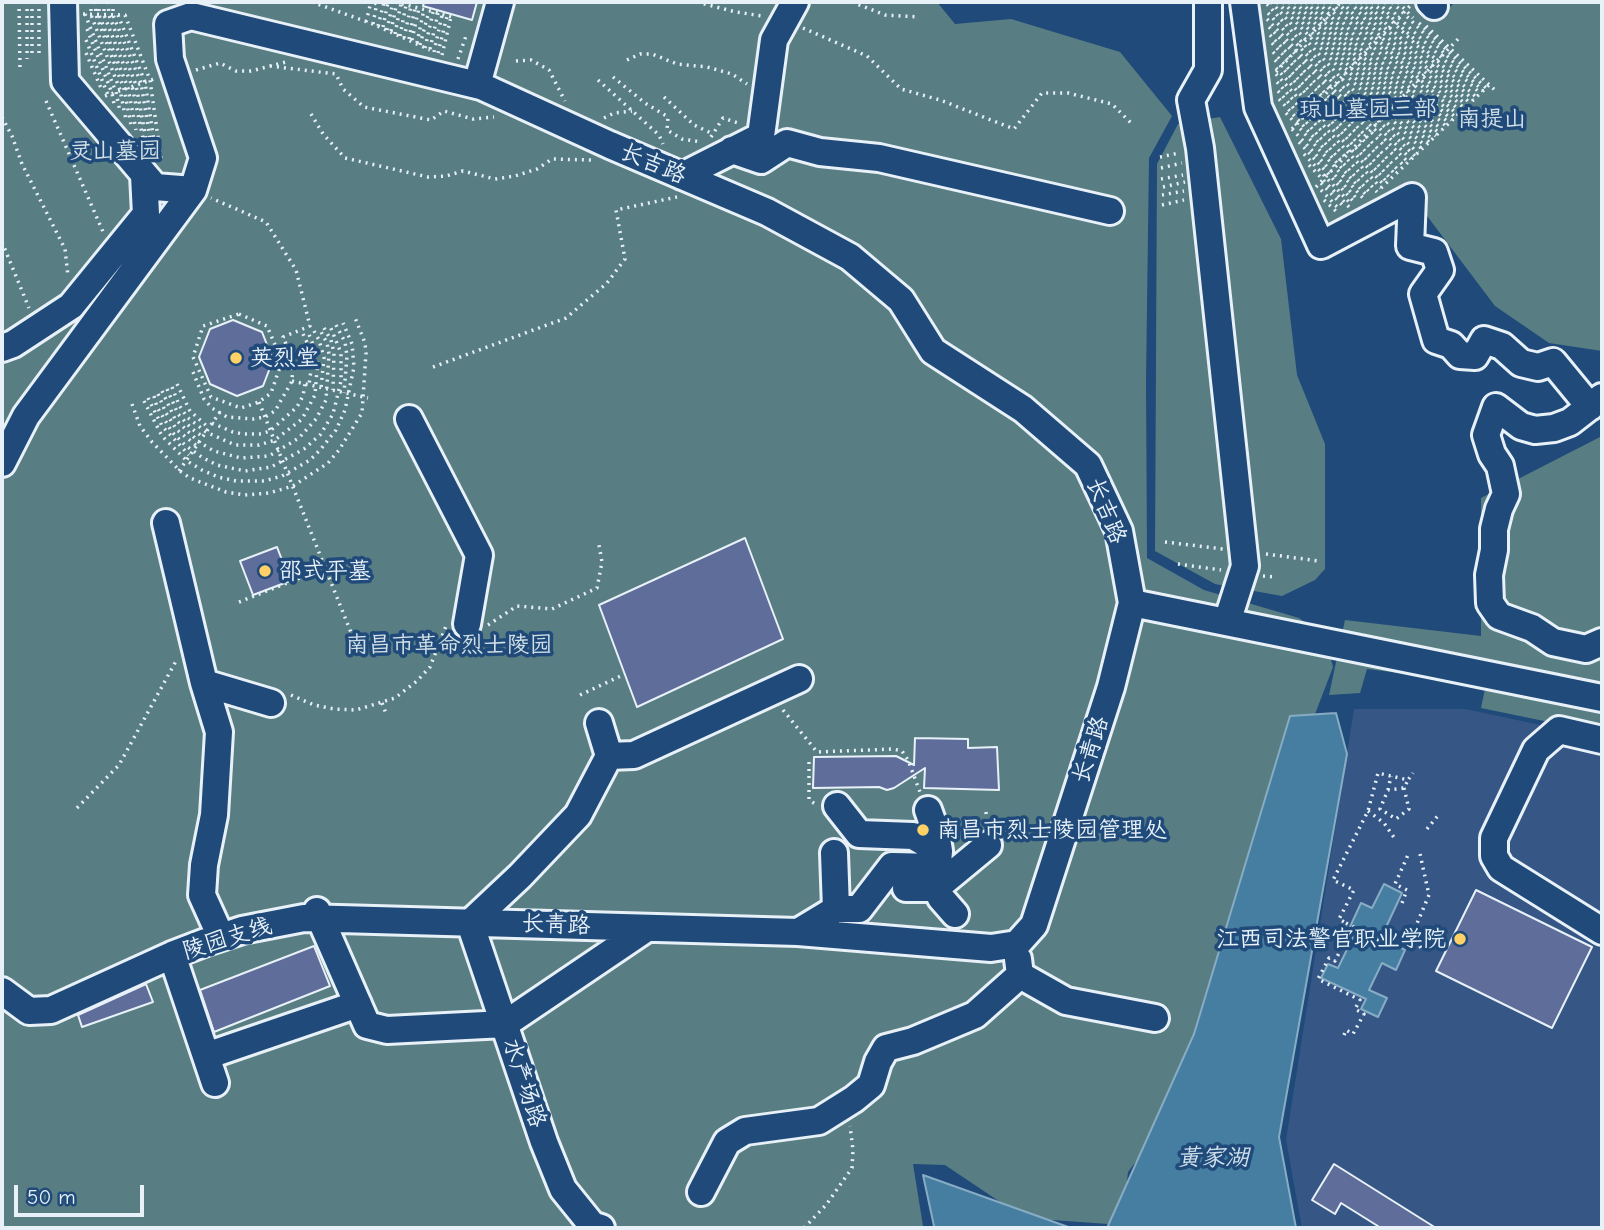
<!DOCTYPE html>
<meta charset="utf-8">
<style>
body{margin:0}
#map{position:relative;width:1604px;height:1230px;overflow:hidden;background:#1f4a7a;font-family:"Comic Neue",sans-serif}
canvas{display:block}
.frame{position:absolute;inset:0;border:4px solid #e8f1f8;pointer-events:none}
.scale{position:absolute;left:14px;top:1185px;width:130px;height:32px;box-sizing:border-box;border:4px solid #e8f1f8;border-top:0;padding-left:9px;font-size:21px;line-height:24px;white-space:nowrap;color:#e8f1f8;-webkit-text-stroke:5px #1f4a7a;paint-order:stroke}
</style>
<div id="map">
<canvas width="1604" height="1230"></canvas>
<div class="frame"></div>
<div class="scale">50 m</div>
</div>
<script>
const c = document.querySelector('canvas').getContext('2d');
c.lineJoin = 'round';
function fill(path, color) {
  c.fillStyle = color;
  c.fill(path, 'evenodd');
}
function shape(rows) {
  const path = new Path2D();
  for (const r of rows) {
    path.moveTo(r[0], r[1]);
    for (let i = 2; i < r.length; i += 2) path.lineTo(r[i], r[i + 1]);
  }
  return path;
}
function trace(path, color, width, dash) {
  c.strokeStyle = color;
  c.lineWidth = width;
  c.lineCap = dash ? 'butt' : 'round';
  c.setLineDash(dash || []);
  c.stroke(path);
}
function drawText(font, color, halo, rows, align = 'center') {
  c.font = font + ' "Comic Neue","LXGW WenKai TC",sans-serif';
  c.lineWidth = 7;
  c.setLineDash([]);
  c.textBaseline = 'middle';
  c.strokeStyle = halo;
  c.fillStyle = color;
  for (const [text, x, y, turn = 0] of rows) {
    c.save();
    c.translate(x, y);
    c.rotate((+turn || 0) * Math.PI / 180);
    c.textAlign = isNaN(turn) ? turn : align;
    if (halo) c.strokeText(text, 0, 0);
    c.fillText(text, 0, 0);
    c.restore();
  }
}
fill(shape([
 [1354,709,1465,709,1602,738,1602,1228,1302,1228,1286,1140]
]), '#365786');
fill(shape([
 [2,2,937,2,955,24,1011,19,1120,52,1172,116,1149,158,1146,380,1147,558,1204,590,1299,618,1325,637,1333,667,1299,756,1204,1071,1128,1172,1122,1225,1024,1218,945,1165,913,1164,923,1226,925,1228,2,1228],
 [1229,2,1443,2,1449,8,1455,2,1602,2,1602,351,1549,343,1495,306,1418,204,1317,261,1249,101],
 [1220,117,1281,239,1297,375,1325,444,1325,569,1315,580,1282,596,1215,584,1155,551,1157,164,1178,124],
 [1602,436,1602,733,1481,708,1486,684,1367,669,1360,693,1329,695,1345,620,1481,636,1481,498]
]), '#587e83');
const water = shape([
 [1336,713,1347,754,1279,1137,1296,1228,1107,1228,1194,1034,1290,716,1336,713],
 [1384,884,1402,893,1381,938,1405,950,1396,970,1382,963,1369,990,1387,998,1378,1017,1361,1009,1366,999,1321,978,1328,964,1338,968,1355,933,1349,929,1361,903,1372,908,1384,884],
 [923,1175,1071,1228,937,1228,934,1226,923,1175]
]);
fill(water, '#467ea1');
trace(water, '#87acc4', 2);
const building = shape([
 [424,2,477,2,472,20,423,6,424,2],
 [233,320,262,332,273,360,263,386,237,396,210,384,199,357,210,329,233,320],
 [745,538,783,639,637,707,599,605,745,538],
 [277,547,290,581,253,595,240,561,277,547],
 [915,738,968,739,968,748,997,747,999,790,924,788,925,768,894,788,887,790,879,787,813,788,814,757,896,756,914,765,915,738],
 [1476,890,1592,947,1552,1028,1436,971,1476,890],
 [314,946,330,986,214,1032,200,990,314,946],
 [146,984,153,1002,82,1027,78,1015,146,984],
 [1334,1164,1436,1228,1381,1228,1341,1203,1335,1214,1312,1200,1334,1164]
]);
fill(building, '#5e6d9a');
trace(building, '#e8f1f8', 2);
const minor = shape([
 [63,2,65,81,155,187,193,190],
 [1208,2,1208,70,1191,100,1200,148,1245,566,1227,622],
 [1244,2,1258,107,1321,245,1412,197,1410,246,1434,252,1440,270,1423,294,1436,340,1451,345,1460,355,1475,356,1484,340,1502,346,1521,363,1538,367,1553,362,1590,407],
 [1430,2,1434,6],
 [477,85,500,2],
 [732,150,761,160,787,143,820,152,879,158,1110,211],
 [682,176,761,136,774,40,795,2],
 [2,348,13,344,71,306,146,214,144,175],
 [1602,397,1570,422,1554,428,1535,430,1521,426,1496,407,1486,435,1492,454,1500,466,1506,494,1499,509,1494,529,1494,550,1489,575,1490,603,1499,616,1532,628,1553,642,1586,649,1602,642],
 [409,419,479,555,467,624],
 [2,463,26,416,193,190,203,158,170,59,168,24,191,16,481,86,610,145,767,212,850,257,901,300,933,351,1023,409,1088,465,1119,531,1132,603,1111,687,1034,925,1017,944,991,948,798,932,304,918,242,930,206,942,172,955,51,1010,29,1011,2,991],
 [166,523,204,683,271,703],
 [1132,603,1602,698],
 [204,683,219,732,214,815,204,865,202,895,221,937],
 [1602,740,1559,730,1536,750,1494,838,1494,856,1501,868,1602,931],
 [609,756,634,755,799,679],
 [837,806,859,834,913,836,939,851,936,888,941,898,955,914],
 [928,810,936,832,939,851],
 [834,853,836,909],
 [906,888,936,888,988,845],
 [317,911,367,1025,387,1030,505,1024,647,928],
 [470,923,544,1142,563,1189,592,1225,601,1228],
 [470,923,520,876,578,815,609,756,599,723],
 [798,932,836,909,859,909,892,866,936,867],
 [172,955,215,1083],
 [1018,959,1020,975,1066,1001,1155,1018],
 [206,1056,358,1004],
 [701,1192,727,1142,745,1131,819,1121,854,1099,871,1085,878,1062,886,1048,913,1041,975,1015,1020,975]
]);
trace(minor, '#e8f1f8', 32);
trace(shape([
 [19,2,20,70],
 [27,2,27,59],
 [32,2,32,58],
 [39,2,39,56],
 [91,2,91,15,120,90,126,120],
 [95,2,96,15,124,89,131,125],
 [99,2,99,15,128,88,136,130],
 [104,2,104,15,132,86,143,138],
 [108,2,109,15,136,85,147,144],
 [113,2,113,15,141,83,152,151],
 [312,2,373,24,430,50],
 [395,2,453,17],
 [697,2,736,12,762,16],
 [852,2,885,15,919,17],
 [1271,2,1341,78,1418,153],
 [1277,2,1345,74,1422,149],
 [1283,2,1348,71,1425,146],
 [1289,2,1351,68,1429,142],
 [1295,2,1354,65,1432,139],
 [1301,2,1357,62,1436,136],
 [1306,2,1359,59,1439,133],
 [1312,2,1362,56,1442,130],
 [1318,2,1365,54,1446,126],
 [1324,2,1368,50,1449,123],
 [1331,2,1372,46,1452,120],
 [1337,2,1375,42,1455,117],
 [1342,2,1378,40,1458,115],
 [1350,2,1381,37,1460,111],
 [1356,2,1384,34,1464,108],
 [1361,2,1387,30,1467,106],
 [1366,2,1390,28,1470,103],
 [1372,2,1473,100],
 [1378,2,1396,22,1476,97],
 [1385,2,1399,18,1480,93],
 [1392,2,1483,91],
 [1398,2,1413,18],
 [1267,4,1338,82,1415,156],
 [1268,13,1335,85,1411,159],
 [83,14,125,15,150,80,161,159],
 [85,14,116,92,120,112],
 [118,15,145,82,156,154],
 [1267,19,1332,88,1408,162],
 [366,22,370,6,378,2],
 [1419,23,1486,88],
 [373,24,377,2],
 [378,26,384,2],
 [1426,26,1497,92],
 [383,27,388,2],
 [1269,27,1404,166],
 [803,28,867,56,901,89,940,100,1014,129,1042,93,1068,93,1112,104,1132,124],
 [87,29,112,93,114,104],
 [387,30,393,2],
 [391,31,397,2],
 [395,34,401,3],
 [1270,35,1399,171],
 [400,36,406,5],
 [404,38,411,6],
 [409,39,415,7],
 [86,40,108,95],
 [412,40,419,8],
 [417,43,424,9],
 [1272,43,1395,174],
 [420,45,429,11],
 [425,48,433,12],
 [430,49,438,13],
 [434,52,442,15],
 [1273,52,1391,179],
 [86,53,101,88],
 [438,53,447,16],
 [442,55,451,17],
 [458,59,467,33],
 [627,60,640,54,652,54,677,64,707,67,732,74,747,84],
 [1275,60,1387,182],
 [516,61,531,60,549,70,565,101],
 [270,66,336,74,343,89,364,107,431,120,444,111,473,119,494,117],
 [1276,68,1384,185],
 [196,70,220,63,236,71,251,71,286,62],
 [1276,72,1341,2],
 [1276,74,1381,188],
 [613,77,645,103,668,117,667,130,682,139,701,142],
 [598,80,659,135,663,144],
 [1277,82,1377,192],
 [1278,91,1371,194],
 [105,96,154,79],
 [664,97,694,125,713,134],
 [1279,99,1368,197],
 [46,101,104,234],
 [1286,113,1363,198],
 [311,114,323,134,345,158,428,177,446,176,463,171,495,179,515,176,537,169,552,159,591,160],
 [2,117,12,136,22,164,65,249,68,276],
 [604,118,614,113,632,111],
 [1292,129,1410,6],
 [1292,129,1358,200],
 [711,137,723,118,741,124],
 [1299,142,1355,203],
 [1304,154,1351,204],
 [1160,157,1179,153],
 [1309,165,1350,208],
 [1161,168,1182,163],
 [1161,179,1183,175],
 [1321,183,1345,208],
 [1163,187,1185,182],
 [1316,187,1460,37],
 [1381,188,1489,85],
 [1321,190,1340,210],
 [1162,195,1184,191],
 [1324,200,1339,214],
 [1162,205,1184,200],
 [2,242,29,308],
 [239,314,267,326,282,361,271,393,259,402,241,408,211,397,193,357,203,326,239,314],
 [336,325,345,342,347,356,344,393],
 [324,328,331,340,334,353,333,390],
 [314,331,319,340,324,358,321,388],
 [303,334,313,355,309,385],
 [433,367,566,318,607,283,625,259,616,210,677,197],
 [193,372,204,399,212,408,227,417,253,419,265,417,275,411,292,381,293,360,283,337,310,326,296,270,266,222,211,198],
 [292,381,368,398],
 [177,384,190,411,209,428],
 [172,387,179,405,187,417,206,432,235,445,259,445,275,440,302,419,315,395,318,357,308,332],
 [167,389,178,414,191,428,203,437],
 [162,391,175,419,199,442,214,451,241,458,269,456,299,438,316,419,326,400,329,354,327,343,320,330],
 [158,394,166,413,177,430,197,446],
 [154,396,157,407,172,432,185,445,203,458,217,465,245,471,271,467,304,449,320,435,333,414,341,381,341,353,330,326],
 [148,398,162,426,189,455],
 [144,401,162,436,187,461,202,470,218,477,236,481,264,481,282,476,310,460,320,450,336,430,345,410,354,367,352,344,343,323],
 [259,402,352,635],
 [132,404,140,426,152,442,180,471,190,478,226,492,245,495,269,493,293,486,328,463,339,450,362,413,366,353,365,343,354,315],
 [212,423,233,432,243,434,261,434,270,431,297,407,303,396,305,384],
 [179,471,220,412],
 [1165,542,1223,549],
 [1266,554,1319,561],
 [297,562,303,577],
 [1178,564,1221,570],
 [288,566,301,561],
 [1263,576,1275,577],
 [239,602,325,568],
 [488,625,517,606,552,609,597,588,602,562,599,545],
 [291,695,314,705,334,709,356,710,395,698,417,681,430,667,446,626],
 [580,695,625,674],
 [382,703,387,716],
 [783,710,817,752,893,749,902,751,908,760,920,792],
 [809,762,809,800,817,805],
 [1404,788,1409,809,1396,819,1380,809,1388,790,1404,788,1408,780],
 [1388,790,1391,776],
 [77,808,119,765,176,661,177,663],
 [1368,811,1384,823,1395,839],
 [986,812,987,824],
 [1427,829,1440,813],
 [1420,854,1429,895,1413,933,1422,950],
 [1402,903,1407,890,1395,884,1408,855],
 [1346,923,1382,942,1385,936],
 [1344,1035,1346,1030,1353,1034,1364,1014,1355,1009,1360,1000,1318,979,1329,958,1335,961,1349,933,1343,929,1346,923,1339,919,1354,890,1333,880,1368,811,1378,773,1408,780,1413,773],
 [804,1228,826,1205,852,1168,853,1150,850,1126]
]), '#e8f1f8', 3.5, [2, 5]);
trace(minor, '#1f4a7a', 26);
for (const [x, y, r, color] of [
 [236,358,7,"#ffd166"],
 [265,571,7,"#ffd166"],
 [923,830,7,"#ffd166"],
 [1460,939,7,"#ffd166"]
]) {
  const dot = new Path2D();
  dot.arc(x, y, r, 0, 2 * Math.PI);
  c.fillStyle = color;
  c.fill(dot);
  trace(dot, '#1f4a7a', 2.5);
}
drawText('23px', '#d2e0e6', '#1f4a7a', [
 ["琼山墓园三部",1368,109],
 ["南提山",1492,119],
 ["灵山墓园",115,151],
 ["南昌市革命烈士陵园",449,645]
]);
drawText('23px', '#e8f1f8', '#1f4a7a', [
 ["长吉路",653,164,23],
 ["长吉路",1106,511,68],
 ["长青路",1091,750,-72],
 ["长青路",556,925,2],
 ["陵园支线",227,939,-17],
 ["水产场路",524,1083,72]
]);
drawText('23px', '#e8f1f8', '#1f4a7a', [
 ["英烈堂",250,358],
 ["邵式平墓",279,571],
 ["南昌市烈士陵园管理处",937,830],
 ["江西司法警官职业学院",1446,939,"right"]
], 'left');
drawText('italic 24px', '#d0e0eb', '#1f4a7a', [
 ["黄家湖",1213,1158]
]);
</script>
